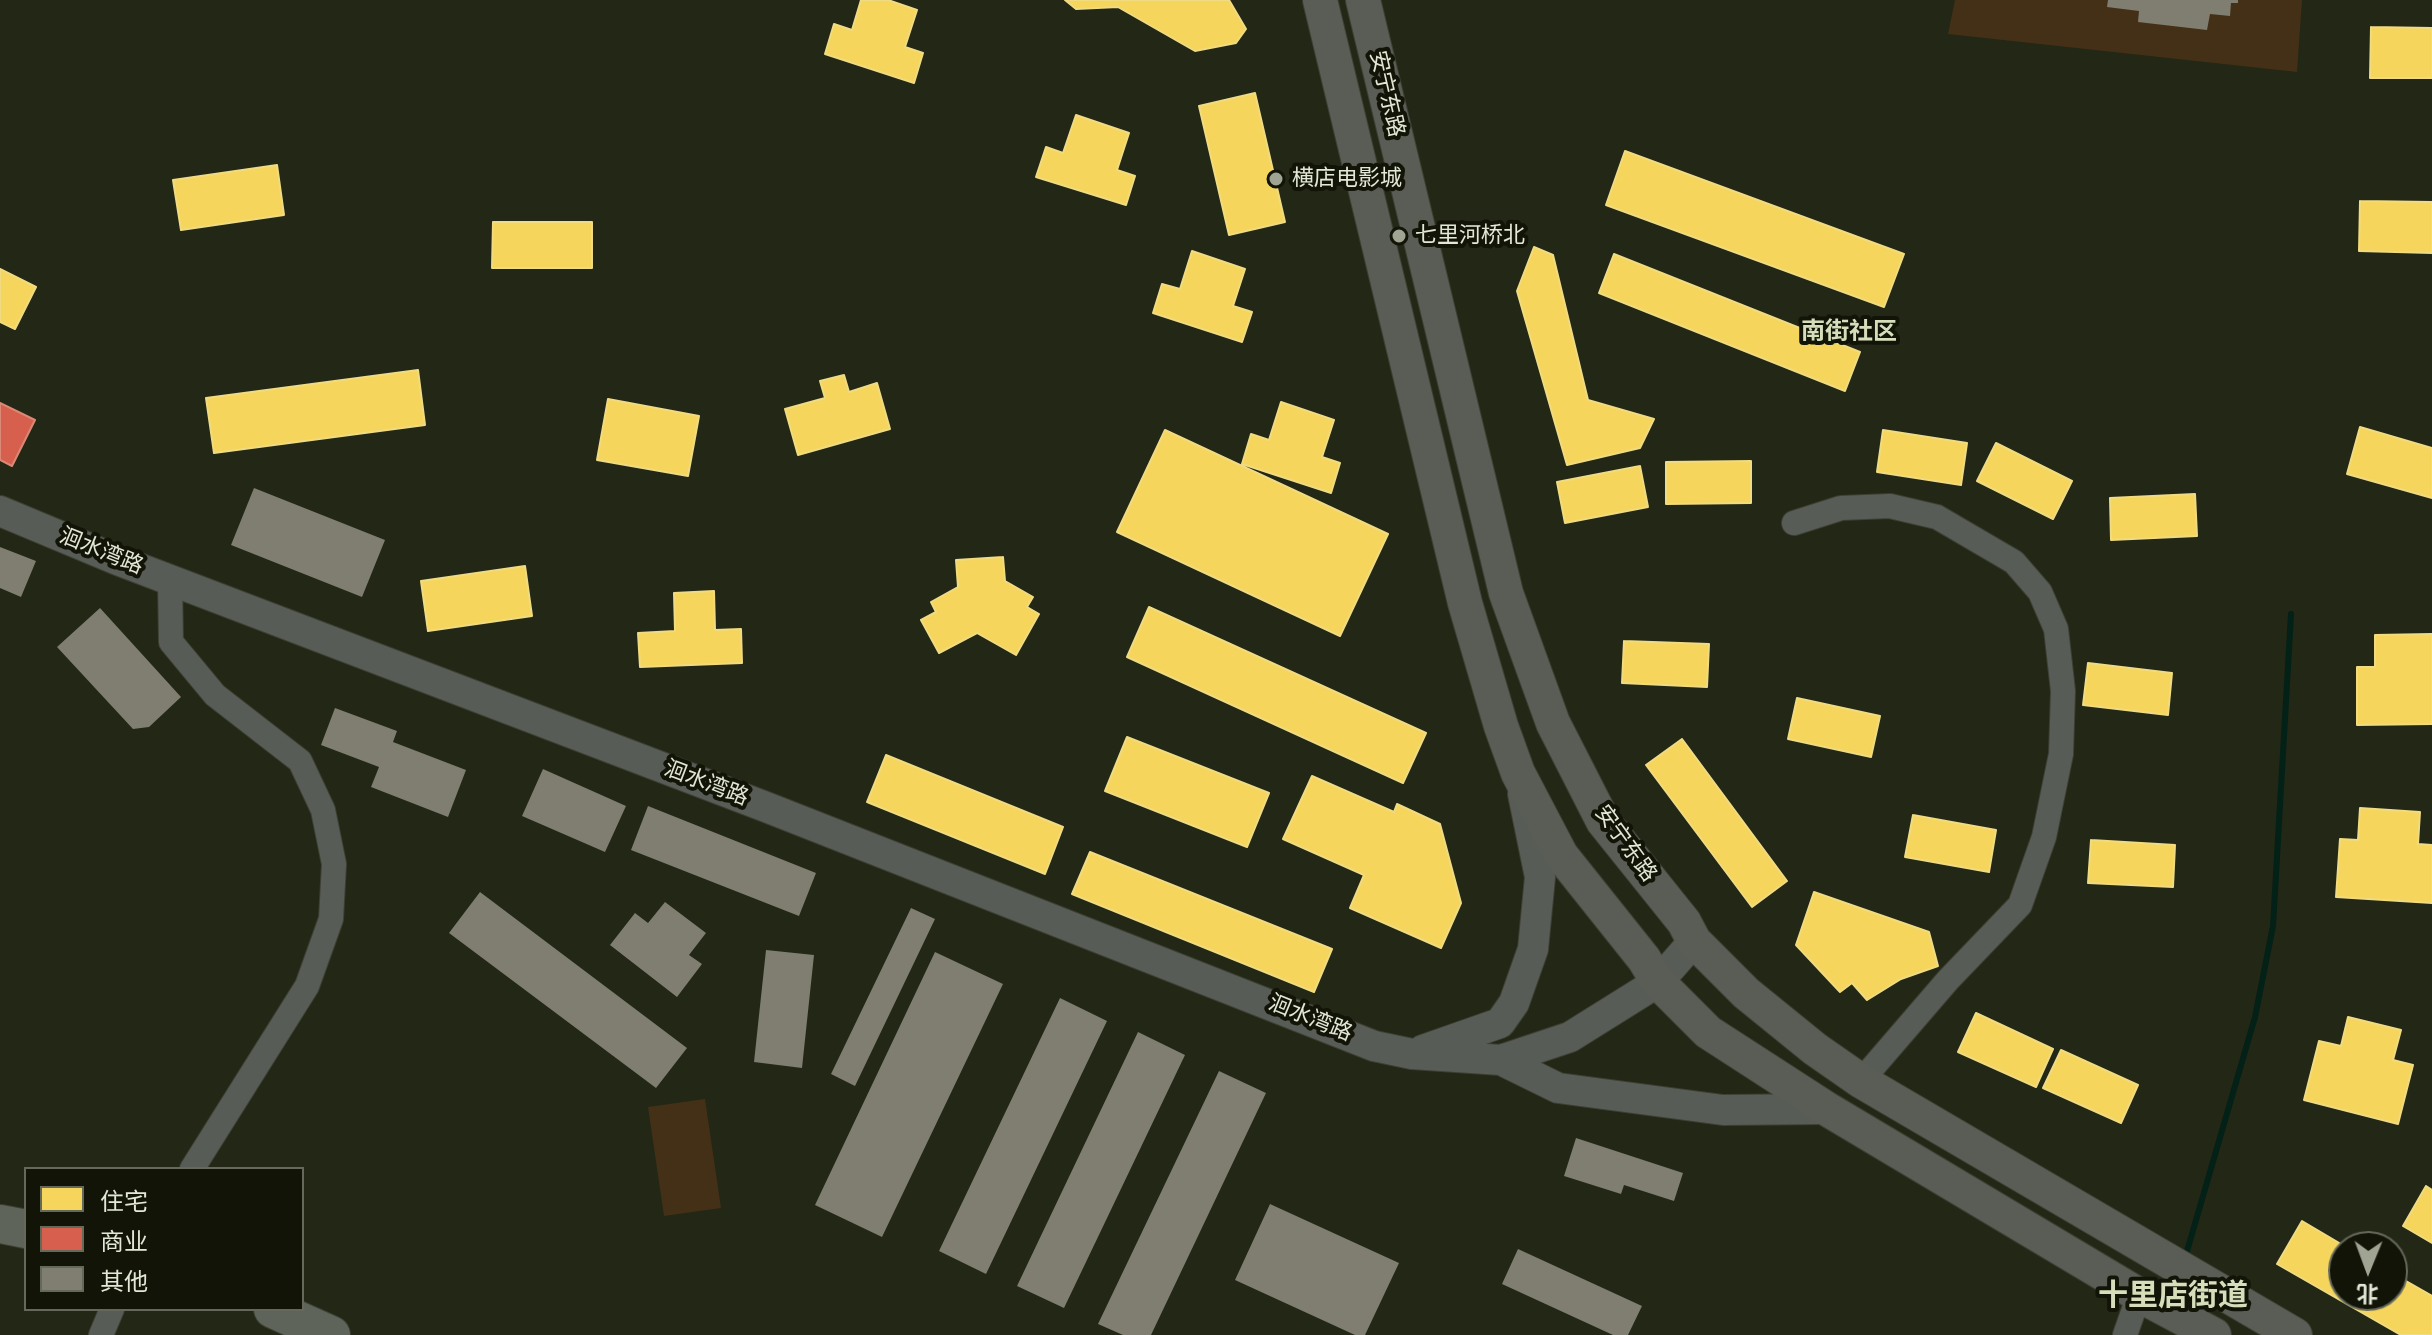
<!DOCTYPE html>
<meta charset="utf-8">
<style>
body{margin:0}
#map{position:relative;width:2432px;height:1335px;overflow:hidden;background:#232716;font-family:"DejaVu Sans","Noto Sans SC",sans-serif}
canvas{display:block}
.legend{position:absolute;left:24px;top:1167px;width:280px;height:144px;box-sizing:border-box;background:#111407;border:2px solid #65695a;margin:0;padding:10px 14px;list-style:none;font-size:24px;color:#e3e8d6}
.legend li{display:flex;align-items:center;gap:16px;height:40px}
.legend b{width:40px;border:2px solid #65695a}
.north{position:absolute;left:2328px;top:1231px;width:80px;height:80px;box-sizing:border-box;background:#111407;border:2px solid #65695a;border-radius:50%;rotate:181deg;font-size:22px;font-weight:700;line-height:32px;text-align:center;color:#e3e8d6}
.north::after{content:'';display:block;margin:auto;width:28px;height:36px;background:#a0a493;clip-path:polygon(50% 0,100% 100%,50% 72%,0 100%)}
</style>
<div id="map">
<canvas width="2432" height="1335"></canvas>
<ul class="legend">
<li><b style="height:22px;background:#f6d55c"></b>住宅</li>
<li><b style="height:22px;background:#d6604d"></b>商业</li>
<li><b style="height:22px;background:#7f7e70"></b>其他</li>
</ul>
<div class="north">北</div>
</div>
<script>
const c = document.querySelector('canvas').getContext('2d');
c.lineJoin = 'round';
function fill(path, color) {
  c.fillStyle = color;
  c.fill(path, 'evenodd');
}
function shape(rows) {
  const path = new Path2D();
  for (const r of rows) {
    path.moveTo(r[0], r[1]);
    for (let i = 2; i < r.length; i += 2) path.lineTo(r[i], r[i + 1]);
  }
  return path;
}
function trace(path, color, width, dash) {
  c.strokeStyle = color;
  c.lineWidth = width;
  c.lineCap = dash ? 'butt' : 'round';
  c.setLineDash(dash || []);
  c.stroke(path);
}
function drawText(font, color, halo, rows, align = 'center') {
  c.font = font + ' "DejaVu Sans","Noto Sans SC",sans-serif';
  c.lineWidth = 8;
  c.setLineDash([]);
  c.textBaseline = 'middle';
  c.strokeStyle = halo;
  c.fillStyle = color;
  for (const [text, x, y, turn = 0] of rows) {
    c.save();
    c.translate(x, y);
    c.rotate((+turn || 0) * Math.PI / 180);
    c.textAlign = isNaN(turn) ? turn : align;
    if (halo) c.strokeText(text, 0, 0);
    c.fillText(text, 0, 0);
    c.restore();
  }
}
fill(shape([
 [1955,0,2302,0,2297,72,1948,34],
 [705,1099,721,1208,664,1216,648,1107]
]), '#443016');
const homes = shape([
 [861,0,888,0,917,10,905,47,923,53,914,83,825,54,834,24,852,30,861,0],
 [1065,0,1229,0,1246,29,1236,43,1195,51,1118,7,1076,9,1065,0],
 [2371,27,2432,28,2432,78,2370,78,2371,27],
 [1255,93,1285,222,1229,235,1199,106,1255,93],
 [1076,115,1129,133,1117,170,1135,176,1126,205,1036,177,1046,147,1063,153,1076,115],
 [1625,151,1904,254,1884,307,1606,205,1625,151],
 [277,165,284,215,181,230,173,180,277,165],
 [2360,201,2432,202,2432,253,2359,251,2360,201],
 [493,222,592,222,592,268,492,268,493,222],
 [1534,247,1553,255,1588,400,1654,419,1640,448,1567,465,1517,291,1534,247],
 [1192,251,1245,269,1233,306,1252,312,1242,342,1153,313,1162,284,1180,289,1192,251],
 [1614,254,1860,352,1845,391,1599,293,1614,254],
 [0,269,36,287,15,329,0,322,0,269],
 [418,370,425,425,214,453,206,398,418,370],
 [844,375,849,392,877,383,890,429,798,455,785,409,825,398,820,381,844,375],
 [608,399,699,416,688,476,597,460,608,399],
 [1281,402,1334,420,1322,457,1340,463,1331,493,1242,464,1251,434,1269,440,1281,402],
 [2360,427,2432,448,2432,498,2347,474,2360,427],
 [1165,430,1388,534,1340,636,1117,532,1165,430],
 [1883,430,1967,443,1961,485,1877,472,1883,430],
 [1996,443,2072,481,2053,519,1977,481,1996,443],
 [1751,461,1751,503,1666,504,1666,462,1751,461],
 [1640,466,1648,507,1565,523,1557,482,1640,466],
 [2195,494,2197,536,2111,540,2110,498,2195,494],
 [1003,557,1005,581,1033,597,1027,607,1039,614,1016,655,977,633,939,653,921,620,936,612,931,602,958,587,956,560,1003,557],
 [525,566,532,616,428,631,421,581,525,566],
 [714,591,715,630,741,629,742,663,640,667,638,633,675,631,674,593,714,591],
 [1149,607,1426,733,1403,783,1127,657,1149,607],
 [2432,634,2432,724,2357,725,2357,667,2375,667,2375,635,2432,634],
 [1624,641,1709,644,1707,687,1622,683,1624,641],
 [2088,663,2172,673,2168,715,2083,705,2088,663],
 [1797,698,1880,716,1871,757,1788,739,1797,698],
 [1127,737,1269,793,1247,847,1105,791,1127,737],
 [1682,739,1787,881,1752,907,1646,765,1682,739],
 [886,755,1063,827,1045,874,867,802,886,755],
 [1312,776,1394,812,1397,804,1440,824,1461,903,1441,948,1350,908,1364,875,1283,839,1312,776],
 [2360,808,2420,812,2418,844,2432,845,2432,903,2336,897,2340,839,2358,840,2360,808],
 [1913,815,1996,830,1989,872,1905,857,1913,815],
 [2091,840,2175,845,2173,887,2088,883,2091,840],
 [1090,852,1332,949,1314,992,1072,894,1090,852],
 [1814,892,1929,932,1938,966,1901,979,1867,1000,1852,983,1840,992,1796,945,1814,892],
 [1976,1013,2053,1049,2036,1087,1958,1052,1976,1013],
 [2348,1017,2401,1030,2393,1060,2413,1065,2398,1124,2304,1100,2319,1041,2341,1046,2348,1017],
 [2061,1050,2138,1085,2121,1123,2043,1088,2061,1050],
 [2426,1186,2432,1190,2432,1243,2403,1226,2426,1186],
 [2302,1221,2346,1247,2344,1247,2344,1295,2392,1295,2392,1273,2432,1296,2432,1335,2401,1335,2277,1264,2302,1221]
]);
fill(homes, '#f6d55c');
trace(homes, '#f0db81', 2);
const shops = shape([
 [0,403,35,420,12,466,0,460,0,403]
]);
fill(shops, '#d6604d');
trace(shops, '#da8976', 2);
trace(shape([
 [2185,1258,2255,1017,2273,926,2291,614]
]), '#032116', 6);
fill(shape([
 [2108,0,2238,0,2238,3,2231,3,2230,16,2210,14,2207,30,2138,22,2139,11,2107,7],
 [254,488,385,540,362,597,231,545],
 [0,547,36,561,21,597,0,588],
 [100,608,181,697,149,727,133,729,57,647],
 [335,708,397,731,393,742,466,770,448,817,371,787,379,767,321,745],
 [543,769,626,806,605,852,522,816],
 [648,806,816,873,799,916,631,850],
 [480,892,687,1048,656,1088,449,933],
 [665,902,706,933,689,955,702,964,677,997,610,945,635,913,648,923],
 [911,908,935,919,855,1086,831,1074],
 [766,950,814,955,802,1068,754,1062],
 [935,952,1003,984,882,1237,815,1205],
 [1060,998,1107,1021,986,1274,939,1251],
 [1138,1032,1185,1055,1064,1308,1017,1286],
 [1219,1071,1266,1093,1151,1335,1123,1335,1098,1324],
 [1576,1138,1683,1173,1674,1201,1624,1185,1621,1194,1564,1176],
 [1270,1204,1399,1263,1365,1335,1355,1335,1235,1280],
 [1518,1249,1642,1306,1628,1335,1613,1335,1502,1284]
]), '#7f7e70');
const minor = shape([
 [1794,523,1841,508,1890,506,1937,517,2014,562,2040,592,2056,629,2063,691,2061,754,2044,837,2020,905,1948,980,1861,1081],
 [170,579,171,642,215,695,300,761,323,810,334,864,331,919,307,986,192,1169],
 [101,1335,112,1309],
 [2125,1335,2139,1295]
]);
const tertiary = shape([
 [0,511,115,559,766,807,1374,1046,1412,1054,1501,1060,1570,1037,1658,982,1694,941],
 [1423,1050,1500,1023,1514,1003,1533,949,1540,877,1523,794],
 [1501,1060,1558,1088,1723,1110,1827,1109]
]);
const secondary = shape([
 [1320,0,1465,603,1501,726,1518,773,1561,855,1644,959,1658,982,1708,1032,1827,1109,2139,1295,2214,1335],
 [1363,0,1506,593,1553,723,1603,821,1684,922,1694,941,1746,993,1815,1049,1861,1081,2295,1335]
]);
const trunk = shape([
 [0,1224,26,1229],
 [273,1309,331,1335]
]);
trace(minor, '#3d4033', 26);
trace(tertiary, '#3d4033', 32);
trace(secondary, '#3d4033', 36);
trace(trunk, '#3d4033', 40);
trace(minor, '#585c56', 24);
trace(tertiary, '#585c56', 30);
trace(secondary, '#595d55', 34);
trace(trunk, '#5e645a', 38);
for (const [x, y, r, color] of [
 [1276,179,8,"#a0a493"],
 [1399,236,8,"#a0a493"]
]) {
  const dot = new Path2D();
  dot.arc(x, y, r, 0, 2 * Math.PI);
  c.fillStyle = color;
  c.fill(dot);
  trace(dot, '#111407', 3);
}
drawText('22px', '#e3e8d6', '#111407', [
 ["安宁东路",1386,94,77],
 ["洄水湾路",101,552,22],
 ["洄水湾路",706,784,21],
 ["安宁东路",1625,844,54],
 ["洄水湾路",1310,1019,22]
]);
drawText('22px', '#e3e8d6', '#111407', [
 ["横店电影城",1292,179],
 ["七里河桥北",1415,236]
], 'left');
drawText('bold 24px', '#d5ddba', '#111407', [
 ["南街社区",1849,333]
]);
drawText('bold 30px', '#d5ddba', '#111407', [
 ["十里店街道",2173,1297]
]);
</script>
